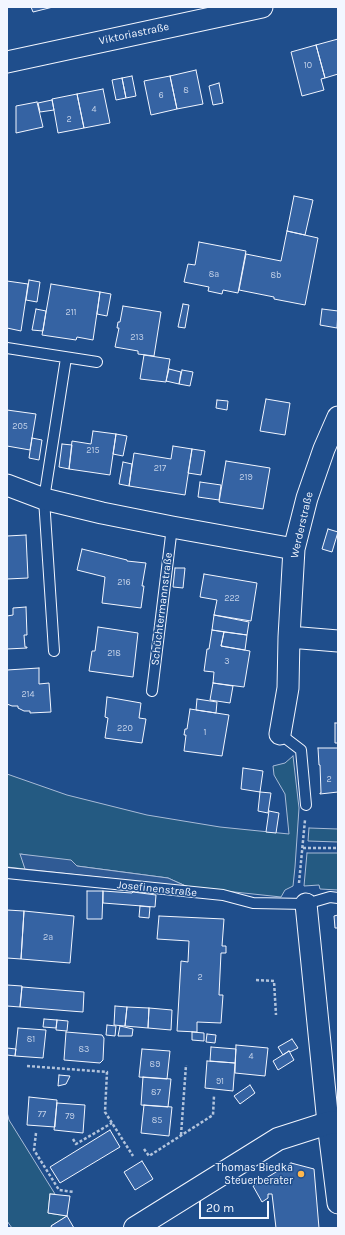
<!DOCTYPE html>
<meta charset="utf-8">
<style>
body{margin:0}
#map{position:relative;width:345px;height:1235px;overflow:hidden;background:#1f4e8c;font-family:Karla,sans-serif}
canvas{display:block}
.frame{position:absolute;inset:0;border:8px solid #f2f6ff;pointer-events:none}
.scale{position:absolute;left:199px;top:1201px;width:70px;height:18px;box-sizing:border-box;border:2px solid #f2f6ff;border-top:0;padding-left:5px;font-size:12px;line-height:14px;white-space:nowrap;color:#f2f6ff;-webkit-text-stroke:3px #1f4e8c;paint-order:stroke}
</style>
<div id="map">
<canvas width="345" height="1235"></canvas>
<div class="frame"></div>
<div class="scale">20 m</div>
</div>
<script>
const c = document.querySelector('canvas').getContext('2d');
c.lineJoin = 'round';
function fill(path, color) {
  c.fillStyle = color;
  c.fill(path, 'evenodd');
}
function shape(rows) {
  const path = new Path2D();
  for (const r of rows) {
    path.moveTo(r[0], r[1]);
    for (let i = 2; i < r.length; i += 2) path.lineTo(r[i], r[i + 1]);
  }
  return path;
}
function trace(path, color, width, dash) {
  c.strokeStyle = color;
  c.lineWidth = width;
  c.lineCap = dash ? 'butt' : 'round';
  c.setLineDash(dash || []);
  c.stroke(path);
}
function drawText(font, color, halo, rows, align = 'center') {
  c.font = font + ' Karla,sans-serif';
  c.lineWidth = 3;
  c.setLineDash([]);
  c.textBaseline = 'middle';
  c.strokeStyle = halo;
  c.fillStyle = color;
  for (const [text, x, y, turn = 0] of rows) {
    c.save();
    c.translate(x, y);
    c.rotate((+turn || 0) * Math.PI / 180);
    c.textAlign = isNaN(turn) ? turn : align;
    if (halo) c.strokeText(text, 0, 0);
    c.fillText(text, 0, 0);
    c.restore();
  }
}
const green = shape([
 [293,756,299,808,295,867,293,886,285,890,281,897,188,887,168,878,77,866,21,854,25,869,7,867,7,774,67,795,147,815,220,827,289,834,285,794,274,775,273,766,285,763,293,756],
 [309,828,338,829,338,842,308,841,309,828],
 [307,853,338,853,338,890,320,889,319,885,304,886,307,853],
 [7,1112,9,1120,55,1194,50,1194,48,1213,67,1216,51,1226,52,1228,12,1228,7,1221,7,1112]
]);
fill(green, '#245a82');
trace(green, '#a8bbd7', 1);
const parking = shape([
 [20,854,71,860,77,866,168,878,188,887,25,869,20,854]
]);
fill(parking, '#305b95');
trace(parking, '#a8bbd7', 1);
const building = shape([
 [31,7,53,7,33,12,31,7],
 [338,39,338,74,325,78,316,45,338,39],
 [316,45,325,78,321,79,324,90,302,96,291,52,316,45],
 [196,70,203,104,177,109,170,76,196,70],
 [132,76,136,96,126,98,122,78,132,76],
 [170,76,177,109,151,115,144,81,170,76],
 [122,78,126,98,116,100,112,80,122,78],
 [219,83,223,103,213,105,209,86,219,83],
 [103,89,110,123,84,128,77,94,103,89],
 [77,94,84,128,58,133,52,99,77,94],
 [52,100,54,110,40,112,38,103,52,100],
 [37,102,43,127,16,133,16,106,37,102],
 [294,196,313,200,305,235,287,231,294,196],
 [287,231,318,238,305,305,274,299,274,297,239,290,246,254,281,261,287,231],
 [199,242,246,251,238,293,223,290,222,294,208,291,209,287,184,282,188,264,195,265,199,242],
 [29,280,40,282,37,302,26,300,29,280],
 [7,281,28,284,21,331,7,328,7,281],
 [51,284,100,292,93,340,77,337,76,340,42,335,51,284],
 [100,292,111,294,107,316,97,314,100,292],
 [183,304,189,305,185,328,178,327,183,304],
 [123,306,161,312,154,356,138,354,138,351,115,347,119,328,117,328,118,322,120,322,123,306],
 [36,309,46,311,43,331,32,330,36,309],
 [322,309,338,311,337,328,320,325,322,309],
 [144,355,170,359,166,382,140,379,144,355],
 [169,369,181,372,179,384,166,381,169,369],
 [182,370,193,372,190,386,179,384,182,370],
 [266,399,290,403,285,435,260,431,266,399],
 [217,400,228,401,227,410,216,408,217,400],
 [7,410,36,414,30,450,7,446,7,410],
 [93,431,116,434,110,475,69,469,72,441,91,444,93,431],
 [116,434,127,436,123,456,113,454,116,434],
 [32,438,42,440,39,460,29,458,32,438],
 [62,444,72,445,69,469,59,467,62,444],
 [173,446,192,449,185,495,129,486,134,453,171,459,173,446],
 [192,449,205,451,201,475,188,473,192,449],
 [226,461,270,468,263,509,219,502,226,461],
 [123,462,132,464,129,486,119,484,123,462],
 [200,482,221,485,219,500,198,497,200,482],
 [328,529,338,532,332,552,322,549,328,529],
 [26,535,28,578,7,579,7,536,26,535],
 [82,549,127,560,127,561,146,563,142,586,144,586,141,608,102,603,105,577,77,570,82,549],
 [175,568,185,568,183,588,173,587,175,568],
 [204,574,257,583,251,621,214,615,217,600,200,597,204,574],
 [26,607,27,635,24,635,25,647,27,647,27,648,7,649,7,616,13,615,13,608,26,607],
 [214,615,249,622,247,635,212,630,214,615],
 [98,627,138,633,133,677,89,671,92,651,95,651,98,627],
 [212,630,224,632,221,646,250,651,244,687,213,683,214,672,204,671,207,649,209,649,212,630],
 [224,632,247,635,245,650,221,646,224,632],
 [39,668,39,684,49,683,51,712,30,713,30,711,24,711,18,708,18,706,12,706,7,704,7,670,39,668],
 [213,683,233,686,230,703,210,700,213,683],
 [107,697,141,703,139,718,146,719,142,743,105,738,108,718,105,717,107,697],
 [197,699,217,702,216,713,196,710,197,699],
 [190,709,229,715,222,756,184,751,186,735,184,735,185,729,187,729,190,709],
 [335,723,338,723,338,743,335,743,335,723],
 [318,748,338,748,338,792,320,794,320,793,321,793,320,765,319,765,318,748],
 [243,768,263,771,260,792,241,789,243,768],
 [260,792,271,793,268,813,258,811,260,792],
 [269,811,279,813,276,833,266,832,269,811],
 [87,891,103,891,102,919,87,919,87,891],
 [103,891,132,893,133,892,156,895,155,907,103,903,103,891],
 [140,906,150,907,149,918,139,917,140,906],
 [7,910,24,911,21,959,7,958,7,910],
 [24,911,74,916,70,963,21,959,24,911],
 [338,915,338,928,335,928,334,916,338,915],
 [159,916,224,919,222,946,226,946,226,953,221,953,219,995,223,995,221,1023,197,1022,197,1032,177,1031,181,961,188,962,189,941,157,939,159,916],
 [7,985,22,986,20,1007,7,1006,7,985],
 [22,987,84,992,83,1012,20,1007,22,987],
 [115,1006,127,1007,125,1026,114,1025,115,1006],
 [127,1007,149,1008,148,1028,125,1026,127,1007],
 [149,1008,172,1010,171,1030,148,1028,149,1008],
 [44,1019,57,1020,56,1028,43,1027,44,1019],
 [57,1020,68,1021,67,1031,56,1030,57,1020],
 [107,1025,116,1026,115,1036,106,1035,107,1025],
 [120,1026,133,1029,132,1036,118,1036,120,1026],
 [18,1028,46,1030,43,1058,15,1056,18,1028],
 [66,1032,102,1035,104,1038,103,1060,100,1063,64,1060,66,1032],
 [192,1032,204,1033,204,1041,192,1040,192,1032],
 [207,1034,216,1035,215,1043,206,1042,207,1034],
 [292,1039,298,1048,290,1052,289,1051,283,1055,278,1047,292,1039],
 [236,1045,268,1048,265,1076,235,1073,236,1045],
 [211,1047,236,1049,235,1063,210,1061,211,1047],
 [7,1048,16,1049,15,1056,7,1055,7,1048],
 [142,1049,170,1051,167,1079,139,1077,142,1049],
 [289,1051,294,1060,278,1070,273,1061,289,1051],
 [207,1061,235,1063,233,1091,205,1088,207,1061],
 [59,1075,70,1076,66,1084,58,1086,59,1075],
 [143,1077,171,1079,168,1107,141,1105,143,1077],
 [250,1085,255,1093,240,1104,234,1096,250,1085],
 [29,1097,57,1100,55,1127,27,1125,29,1097],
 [57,1103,85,1105,83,1133,54,1130,57,1103],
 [144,1105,172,1107,169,1136,141,1133,144,1105],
 [110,1130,120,1147,60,1183,50,1167,110,1130],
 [142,1161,153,1179,135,1190,124,1172,142,1161],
 [291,1163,314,1169,319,1228,276,1228,272,1194,268,1194,268,1198,262,1202,253,1186,291,1163],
 [50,1194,70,1196,67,1216,48,1213,50,1194],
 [67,1216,74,1228,52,1228,51,1226,67,1216]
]);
fill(building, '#3563a3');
trace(building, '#f2f6ff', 1);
const service = shape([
 [7,348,97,362],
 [54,651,44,499,66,358],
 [152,691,172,527],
 [280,734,301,750,306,805],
 [7,873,223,895,253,903,306,904,330,897,338,898]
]);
const minor = shape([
 [7,62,262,7],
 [7,485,44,499,102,513,172,527,294,549],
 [289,637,338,641],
 [280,734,288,688,289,637,294,549,307,498,324,449,338,417],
 [306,904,328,1123,338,1203]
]);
const secondary = shape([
 [135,1228,278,1139,328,1123,338,1122]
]);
trace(service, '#f2f6ff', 12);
trace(minor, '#f2f6ff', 23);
trace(secondary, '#f2f6ff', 24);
trace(shape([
 [303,848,338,848],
 [299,883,305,820],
 [256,980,274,981,276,1015],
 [27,1066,107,1072,105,1112,133,1156],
 [36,1133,34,1150,59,1190,74,1192],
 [181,1135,186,1065],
 [73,1139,76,1144,112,1123],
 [144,1149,149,1156,213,1115,214,1096]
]), '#b3c4dc', 2.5, [3, 2]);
trace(service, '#1f4e8c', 10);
trace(minor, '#1f4e8c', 21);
trace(secondary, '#1f4e8c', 22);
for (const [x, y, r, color] of [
 [301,1174,4,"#ffb74d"]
]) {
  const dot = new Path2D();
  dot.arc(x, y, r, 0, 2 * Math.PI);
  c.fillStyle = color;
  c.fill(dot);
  trace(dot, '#1f4e8c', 1.5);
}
drawText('9px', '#c3d1e8', null, [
 ["10",308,65],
 ["8",186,90],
 ["6",161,95],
 ["4",94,109],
 ["2",69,119],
 ["8a",214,274],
 ["8b",276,275],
 ["211",71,312],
 ["213",137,337],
 ["205",20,426],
 ["215",93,450],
 ["217",160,468],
 ["219",246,477],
 ["216",124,582],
 ["222",232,598],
 ["218",114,653],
 ["3",227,661],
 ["214",28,694],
 ["220",125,728],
 ["1",205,732],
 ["2",329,779],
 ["2a",48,937],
 ["2",200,977],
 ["81",31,1039],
 ["83",84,1049],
 ["4",251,1056],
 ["89",155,1064],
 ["91",220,1081],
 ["87",156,1092],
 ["77",42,1114],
 ["79",70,1116],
 ["85",157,1120]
]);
drawText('11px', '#f2f6ff', '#1f4e8c', [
 ["Viktoriastraße",134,34,-12],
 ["Werderstraße",302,525,-77],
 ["Schüchtermannstraße",162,609,-83],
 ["Josefinenstraße",157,889,6]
]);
drawText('11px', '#f2f6ff', '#1f4e8c', [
 ["Thomas Biedka",293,1168],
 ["Steuerberater",293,1181]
], 'right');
</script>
